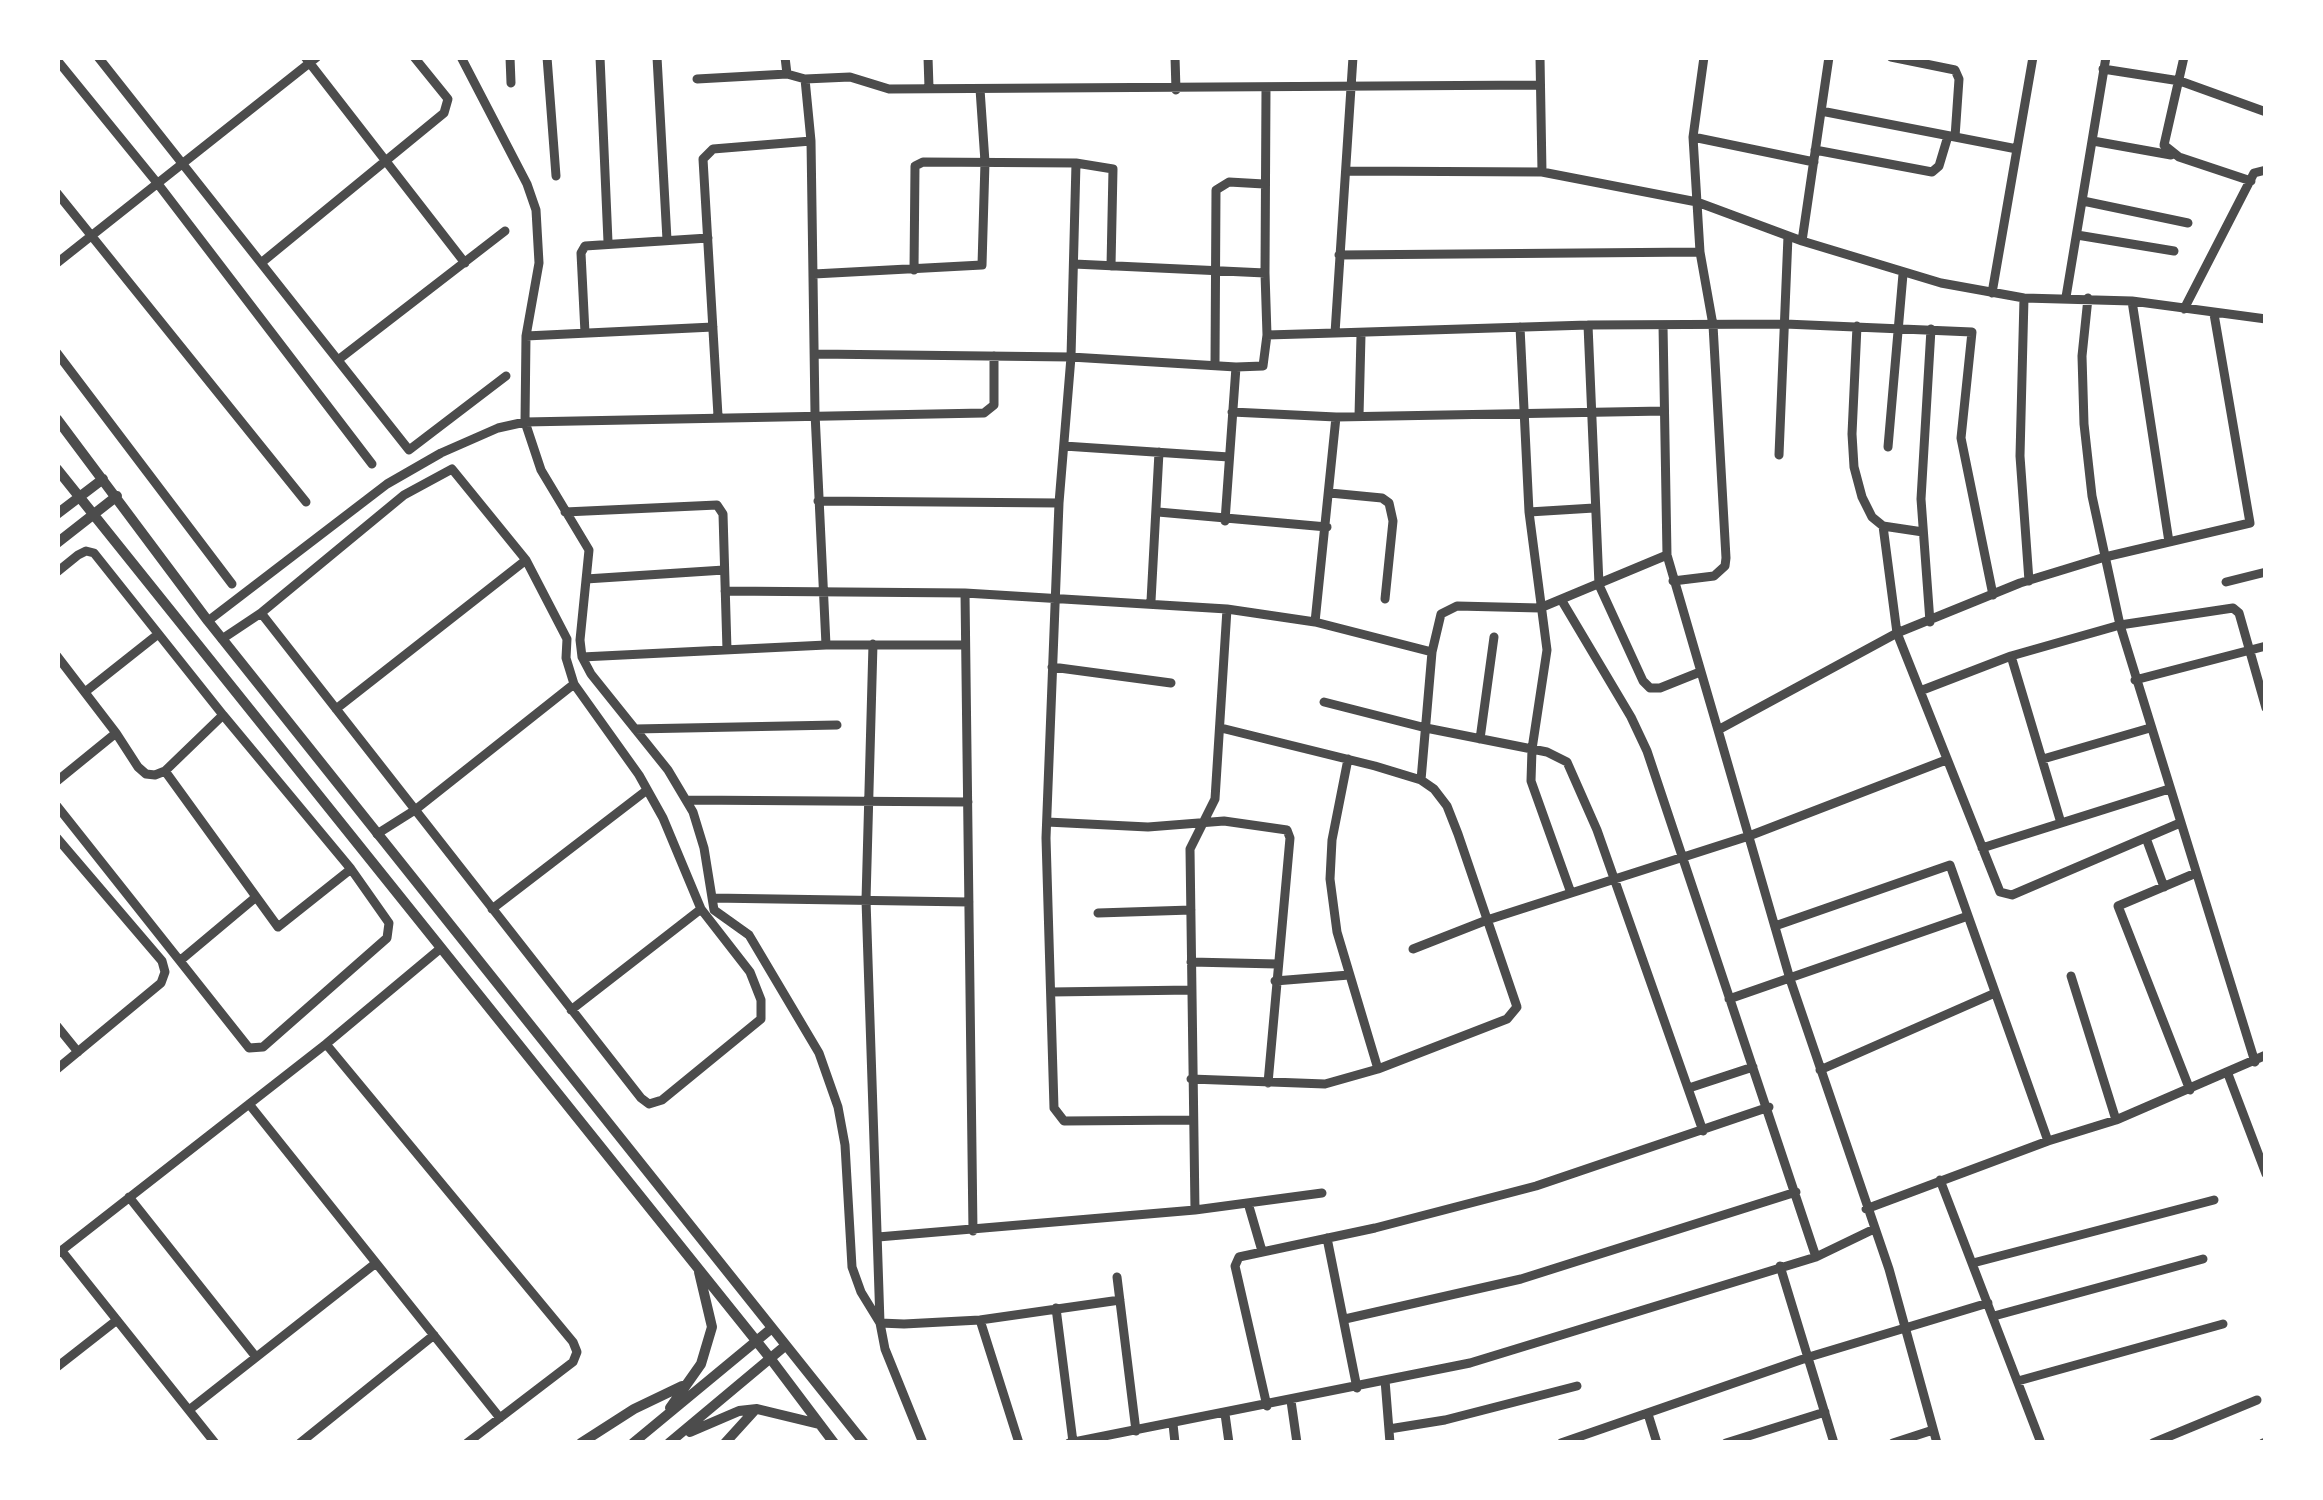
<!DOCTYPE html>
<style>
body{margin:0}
#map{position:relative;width:2323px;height:1500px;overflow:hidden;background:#fff;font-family:"Noto Sans",sans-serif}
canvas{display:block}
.frame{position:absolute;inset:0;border:60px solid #fff;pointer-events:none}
</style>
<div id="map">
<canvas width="2323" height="1500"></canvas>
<div class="frame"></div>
</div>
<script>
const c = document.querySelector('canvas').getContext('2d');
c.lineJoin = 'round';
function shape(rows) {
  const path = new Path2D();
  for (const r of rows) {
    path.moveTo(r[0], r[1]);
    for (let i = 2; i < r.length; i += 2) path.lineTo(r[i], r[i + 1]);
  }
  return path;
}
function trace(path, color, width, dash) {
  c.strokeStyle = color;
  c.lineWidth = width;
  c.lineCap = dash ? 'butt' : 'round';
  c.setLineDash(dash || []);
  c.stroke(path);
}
trace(shape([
 [98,57,409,450,506,376],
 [305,57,465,263],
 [461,57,527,184,536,210,539,263,526,336,525,422,541,470,589,550,580,640,582,657,591,674,668,770,693,812,704,848,714,910,749,935,819,1053,838,1107,845,1145,852,1267,861,1292,880,1323,904,1324,980,1320,1120,1300],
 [510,57,511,83],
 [547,57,556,176],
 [600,57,608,242],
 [657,57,667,240],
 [785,57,787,74,805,79,811,141,815,413,826,645],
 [928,57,929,88],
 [1175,57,1176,90],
 [1353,57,1335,333,1588,325,1785,324,1972,332,1961,438,1993,595],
 [1540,57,1542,172,1697,202,1802,241,1941,283,2024,298,2132,301,2266,319],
 [1891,57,1955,70,1959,79,1955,137],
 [2184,57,2164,145,2179,157,2251,181],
 [57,60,158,184,372,464],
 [2103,69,2180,81,2266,112],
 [697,79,787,74],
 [805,79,850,77,889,89,1540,85],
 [1821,111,2017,149],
 [1693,137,1814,162],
 [2093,141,2171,155],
 [1815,150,1932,172,1939,166,1948,136],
 [1076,163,1113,169,1111,266],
 [1346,171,1542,172],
 [57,193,306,502],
 [2083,201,2188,223],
 [2077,235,2174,251],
 [1802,241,1829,57],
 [1339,255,1700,252],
 [57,263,317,57],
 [261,263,444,113,448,99,414,57],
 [1074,264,1265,273,1266,89],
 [914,270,915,166,923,162,1076,163,1071,357,1059,503],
 [1265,273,1267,335],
 [814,274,982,265,985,162,980,89],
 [1992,293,2033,57],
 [2066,297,2106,57],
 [2024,298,2020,456,2029,581],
 [2088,298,2082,356,2084,424,2092,496,2120,625,2255,1062],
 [2132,301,2169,542],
 [2184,309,2254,173,2266,170],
 [1588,325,1599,585,1643,681,1650,688,1660,688,1700,672],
 [1663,325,1667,555,1718,730],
 [1857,326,1852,434,1854,467,1862,497,1872,517,1883,526,1923,532],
 [1520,327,1529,512,1547,650,1532,749,1531,781,1571,893],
 [585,333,581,253,585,246,708,238],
 [526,336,713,327],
 [57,353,232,584],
 [816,354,1071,357,1236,367,1225,521],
 [338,360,505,231],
 [1215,364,1216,190,1229,182,1264,184],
 [1236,367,1263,366,1267,335,1335,333],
 [1232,412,1336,417,1664,411],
 [718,416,703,159,713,149,811,141],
 [1359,416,1361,335],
 [1064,446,1229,457],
 [1888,447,1903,274],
 [1779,455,1788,236],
 [1330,493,1382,498,1389,503,1393,521,1385,599],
 [818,501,1059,503,1046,838,1054,1108,1064,1121,1192,1120],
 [565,512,717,505,723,514,727,650],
 [1158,512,1327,527],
 [1529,512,1594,508],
 [1883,526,1897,633,2000,892,2012,895,2180,823],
 [57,572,78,555,86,551,94,553,223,715,165,771,155,775,146,774,138,767,116,733,57,781],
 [586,579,724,570],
 [1673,581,1714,576,1725,566,1726,558,1713,325,1700,252,1693,137,1704,57],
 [2226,582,2266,572],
 [725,591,965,593,1227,609,1215,799,1190,849,1195,1210],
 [965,593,973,1231],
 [1151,601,1159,452],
 [1562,601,1631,717,1647,751,1816,1257],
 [1227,609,1315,622,1432,652],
 [208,621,387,484,441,453,498,428,525,422,984,413,994,405,994,356],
 [1315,622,1336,417],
 [1930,622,1921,499,1931,329],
 [222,639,261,613,404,495,452,469,526,560,567,639,566,658,574,684,639,775,663,818,701,909,750,972,761,1000,761,1019,662,1100,649,1104,641,1098,261,613],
 [873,644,866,900,880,1323,885,1349,923,1443],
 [57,656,116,733],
 [2011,656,2120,625,2233,608,2239,613,2266,708],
 [582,657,826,645,965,645],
 [1052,667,1171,683],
 [2135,680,2266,646],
 [1920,691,2011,656,2061,823],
 [85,692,157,635],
 [1324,702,1426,728,1547,752,1567,762,1597,830,1703,1131],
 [336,709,526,560],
 [635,729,837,725],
 [1480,739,1494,637],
 [1348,759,1332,840,1330,879,1337,932,1378,1069],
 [2043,759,2150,728],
 [165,771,278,927,351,869],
 [1421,780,1432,652,1441,614,1457,606,1540,608,1667,555],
 [686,800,968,802],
 [57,806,249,1048,263,1047,387,938,389,923,351,869,223,715],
 [1047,822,1148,827,1224,821,1287,830,1290,838,1268,1083],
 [377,834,415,810,574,684],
 [57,838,162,961,165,972,161,983,57,1069],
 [2146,838,2164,887],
 [1982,848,2169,789],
 [712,898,969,902],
 [492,909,647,790],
 [1098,913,1191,910],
 [1775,926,1950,865,2048,1141],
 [1413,949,1487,920,1749,836,1946,760],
 [182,959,256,897],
 [1191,962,1277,964],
 [2071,976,2116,1120],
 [1275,981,1349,975],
 [1051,992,1192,990],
 [1729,999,1968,916],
 [571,1010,701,909],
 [57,1026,78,1052],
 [326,1044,573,1342,577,1352,573,1362,467,1443],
 [1820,1070,1995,993],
 [2228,1074,2266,1174],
 [1191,1079,1325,1084,1378,1069,1507,1019,1517,1007,1458,834,1447,806,1434,789,1421,780,1375,766,1221,728],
 [1689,1088,1753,1067],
 [2190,1090,2118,906,2196,873],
 [249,1104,500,1418],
 [1940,1180,2041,1443],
 [129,1197,256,1357],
 [1248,1203,1262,1251],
 [1866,1209,2048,1141,2116,1120,2266,1055],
 [878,1237,1195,1210,1322,1193],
 [1327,1238,1357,1388],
 [61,1250,215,1443],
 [57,1254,326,1044,441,948],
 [1973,1263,2214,1200],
 [1780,1266,1834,1443],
 [1117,1277,1136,1431],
 [1056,1308,1073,1442],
 [1994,1316,2203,1259],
 [1345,1319,1521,1279,1796,1192],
 [980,1320,1019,1443],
 [57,1367,117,1320],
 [1385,1380,1390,1443],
 [2018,1381,2223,1324],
 [1291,1401,1297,1443],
 [1267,1406,1235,1266,1239,1257,1375,1228,1536,1186,1769,1107],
 [189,1410,376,1263],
 [1225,1414,1229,1443],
 [1648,1414,1657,1443],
 [1173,1424,1175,1443],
 [1389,1429,1445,1420,1577,1386],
 [300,1443,434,1335],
 [1069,1443,1470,1363,1816,1257,1874,1229],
 [1561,1443,1809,1357,1988,1303],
 [1726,1443,1825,1412],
 [1893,1443,1933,1430],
 [1937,1443,1889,1269,1790,979,1718,730,1897,633,2020,583,2105,557,2250,523,2214,314],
 [2153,1443,2257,1400],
 [2263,1443,2266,1442]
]), '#4c4c4c', 9);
trace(shape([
 [57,419,208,621,864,1443],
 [57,469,770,1358,834,1443],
 [57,514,103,479],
 [57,543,117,496],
 [670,1408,701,1364,712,1327,699,1272],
 [690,1432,739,1411,757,1409,819,1424],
 [581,1443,634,1409,682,1386],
 [633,1443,772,1328],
 [669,1443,785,1346],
 [725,1443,755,1410]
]), '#4c4c4c', 10);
</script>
